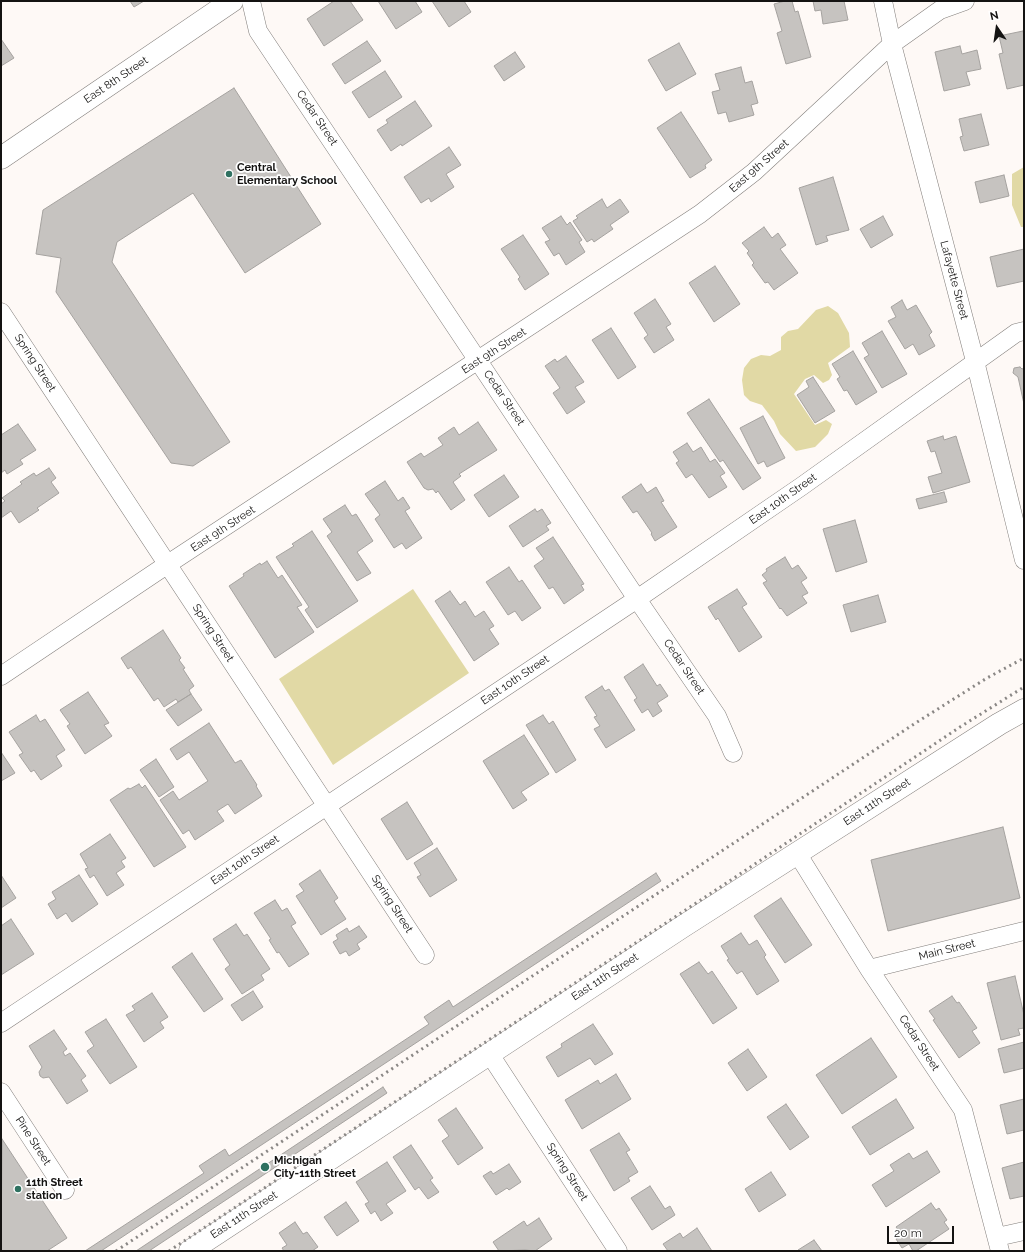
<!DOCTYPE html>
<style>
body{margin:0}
#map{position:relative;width:1025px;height:1252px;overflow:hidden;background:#fef9f6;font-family:Raleway,sans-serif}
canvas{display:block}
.frame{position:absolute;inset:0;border:2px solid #141312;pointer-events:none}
.north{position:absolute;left:977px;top:8px;width:40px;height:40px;-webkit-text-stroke:3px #fff;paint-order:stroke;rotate:347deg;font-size:11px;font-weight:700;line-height:16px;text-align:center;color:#141312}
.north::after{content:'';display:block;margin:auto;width:14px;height:18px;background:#141312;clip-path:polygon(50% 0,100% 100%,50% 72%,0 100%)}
.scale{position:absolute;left:887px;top:1226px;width:67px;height:18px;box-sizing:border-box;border:2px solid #141312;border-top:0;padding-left:5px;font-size:12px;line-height:14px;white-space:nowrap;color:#141312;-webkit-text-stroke:3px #fff;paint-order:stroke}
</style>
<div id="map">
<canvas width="1025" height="1252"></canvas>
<div class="frame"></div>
<div class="north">N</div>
<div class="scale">20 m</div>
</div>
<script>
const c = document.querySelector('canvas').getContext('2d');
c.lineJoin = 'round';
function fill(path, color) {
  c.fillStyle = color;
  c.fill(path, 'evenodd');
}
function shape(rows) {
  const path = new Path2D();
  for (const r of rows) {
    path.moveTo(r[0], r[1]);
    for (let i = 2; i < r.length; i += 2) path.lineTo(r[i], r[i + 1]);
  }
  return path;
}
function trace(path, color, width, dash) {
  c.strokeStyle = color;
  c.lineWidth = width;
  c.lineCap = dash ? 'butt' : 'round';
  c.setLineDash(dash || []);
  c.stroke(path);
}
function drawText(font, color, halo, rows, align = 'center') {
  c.font = font + ' Raleway,sans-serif';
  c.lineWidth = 3.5;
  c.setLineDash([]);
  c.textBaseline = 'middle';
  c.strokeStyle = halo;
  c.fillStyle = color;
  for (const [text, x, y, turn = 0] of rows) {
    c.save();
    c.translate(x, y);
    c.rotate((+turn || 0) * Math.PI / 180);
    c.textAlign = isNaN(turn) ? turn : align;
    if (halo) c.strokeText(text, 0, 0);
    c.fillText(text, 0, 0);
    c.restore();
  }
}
fill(shape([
 [1024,167,1024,227,1021,227,1012,205,1012,174],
 [828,306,838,313,849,333,850,347,828,363,832,375,829,380,823,383,814,375,805,379,794,394,815,425,826,420,832,424,828,434,815,447,796,451,780,434,774,421,762,405,750,401,744,395,742,380,744,368,751,359,761,355,770,356,781,350,781,337,788,331,798,329,816,310],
 [413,589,469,673,333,765,279,679]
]), '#e1d9a5');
const building = shape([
 [130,1,144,1,134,7,130,1],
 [334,1,350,1,363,20,324,46,307,19,334,1],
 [378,1,415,1,422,12,396,29,378,1],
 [432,1,464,1,471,12,449,27,432,1],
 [785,1,792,1,795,12,798,11,811,57,786,64,777,33,782,31,774,4,785,1],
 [813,1,844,1,848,20,823,24,821,10,815,11,813,1],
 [1023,31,1024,36,1024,85,1007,89,999,54,1003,53,999,36,1023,31],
 [1,39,14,58,1,66,1,39],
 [367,41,381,61,345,84,332,64,367,41],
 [679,43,696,74,666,91,648,60,679,43],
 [960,46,962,54,977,50,981,69,966,72,970,85,944,91,935,52,960,46],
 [515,52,525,67,504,81,494,66,515,52],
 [741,67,745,83,752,81,758,103,751,105,754,115,729,122,726,112,718,114,712,92,720,90,715,74,741,67],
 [385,71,402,97,369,118,352,92,385,71],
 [234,88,321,224,245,273,193,193,117,242,112,262,230,442,193,466,171,463,56,292,61,258,36,254,43,210,234,88],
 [415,101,432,126,402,146,401,144,391,151,377,130,388,123,386,120,415,101],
 [681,112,712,160,705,165,706,168,690,178,657,128,681,112],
 [981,114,989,145,964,151,960,137,963,136,959,119,981,114],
 [449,147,461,165,446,174,454,187,431,202,429,198,421,203,404,177,449,147],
 [1004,175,1009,196,980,203,975,182,1004,175],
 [833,177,849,230,826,236,828,241,816,245,799,188,833,177],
 [602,199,607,208,620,199,629,212,610,225,613,229,594,242,592,239,587,242,573,221,578,218,576,216,602,199],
 [561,216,567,225,570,222,582,240,579,242,585,252,566,265,559,253,554,256,545,242,550,240,542,228,561,216],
 [883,216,893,235,871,248,860,229,883,216],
 [764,227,772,238,778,233,786,245,780,249,798,273,774,290,768,282,765,283,752,265,754,263,747,253,749,251,742,243,764,227],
 [523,235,549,274,525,290,518,279,520,277,501,249,523,235],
 [1024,249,1024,281,997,287,990,257,1024,249],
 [715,266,740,304,714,322,689,283,715,266],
 [655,299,671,324,666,327,674,340,654,353,644,338,648,335,634,313,655,299],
 [902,300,907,310,916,305,932,332,929,335,935,346,919,355,913,344,905,349,888,321,896,317,891,307,902,300],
 [611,328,636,367,618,379,592,340,611,328],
 [882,331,907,374,882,388,864,358,869,355,862,343,882,331],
 [853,351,877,392,856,405,847,390,844,391,837,379,840,377,832,364,853,351],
 [566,356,584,382,575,387,585,402,567,414,553,393,560,388,545,366,555,359,557,362,566,356],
 [1020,367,1022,369,1024,368,1024,404,1018,377,1013,373,1014,368,1020,367],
 [813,377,835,411,815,423,797,395,809,387,806,381,813,377],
 [709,399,761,478,743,490,723,460,720,462,687,413,709,399],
 [763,416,785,458,767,467,764,461,758,464,740,428,763,416],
 [478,422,497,450,459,474,461,476,453,482,465,500,451,510,438,491,436,493,433,489,428,490,424,488,407,462,421,453,424,457,443,445,438,438,454,427,459,435,478,422],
 [18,424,36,450,20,460,23,464,7,474,5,470,1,473,1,435,18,424],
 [943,436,944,440,956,436,970,482,933,493,928,477,942,473,935,451,931,452,927,441,943,436],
 [687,443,693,452,701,447,710,462,715,459,725,473,720,476,727,487,709,498,692,474,686,478,676,463,679,461,673,452,687,443],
 [49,468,56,478,51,482,59,493,37,508,39,510,19,523,11,511,1,518,1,504,5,501,2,498,22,484,20,482,34,473,36,476,49,468],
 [504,475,519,497,489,517,474,495,504,475],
 [385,481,398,501,403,497,410,508,405,511,422,538,406,549,402,543,394,548,375,519,380,515,365,494,385,481],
 [641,484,647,493,656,487,664,501,661,502,677,527,655,541,651,534,652,533,637,511,633,513,622,497,641,484],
 [944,492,947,502,919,509,916,499,944,492],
 [345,505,352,516,356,514,373,541,357,552,371,573,357,581,327,536,332,532,323,519,345,505],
 [535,509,537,512,542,509,551,523,546,526,549,530,523,547,509,526,535,509],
 [855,520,867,562,836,572,823,529,855,520],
 [312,531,358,601,317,628,305,610,309,607,276,557,294,546,292,544,312,531],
 [553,537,584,584,581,585,584,590,564,604,553,587,549,589,534,566,544,559,536,548,553,537],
 [785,557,792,569,798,565,807,578,801,582,808,593,802,596,807,603,787,616,781,608,780,609,763,583,767,581,762,575,767,571,766,569,785,557],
 [267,561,278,578,282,575,302,605,297,607,314,632,275,658,229,586,244,576,243,574,260,563,261,565,267,561],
 [509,567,519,582,522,580,541,608,522,621,515,611,508,615,486,582,509,567],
 [737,589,747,604,742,607,762,637,739,652,718,618,716,620,708,607,737,589],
 [450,591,460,605,465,601,475,617,484,611,494,626,489,629,499,644,474,661,435,601,450,591],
 [878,595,886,622,851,632,843,605,878,595],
 [163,630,181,658,179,660,185,668,183,669,194,686,189,690,191,694,178,702,176,699,164,707,158,698,154,701,131,667,128,669,121,658,163,630],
 [643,664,657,686,660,684,668,696,657,703,662,711,653,717,648,709,642,713,634,700,637,698,624,677,643,664],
 [602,686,605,691,609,689,635,730,606,748,594,729,600,726,594,717,597,716,585,697,602,686],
 [88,692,109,723,104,725,112,736,85,754,67,726,70,724,60,710,88,692],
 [191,694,202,710,178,726,166,710,191,694],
 [36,715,40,722,45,719,65,750,56,756,62,766,41,780,34,770,31,772,19,755,23,753,9,732,36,715],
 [543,715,549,724,553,721,576,760,556,773,526,725,543,715],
 [209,723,235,763,241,760,257,785,256,786,262,796,235,814,228,804,217,811,224,821,195,840,189,830,183,834,160,800,173,791,179,800,208,781,189,752,177,760,170,749,209,723],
 [524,735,549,774,521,792,527,800,513,809,483,761,524,735],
 [1,752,15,773,1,781,1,752],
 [156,759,174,787,159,797,140,770,156,759],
 [139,784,142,788,145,785,186,847,154,867,110,800,128,788,130,789,139,784],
 [407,802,433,844,407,860,381,819,407,802],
 [1003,827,1020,898,888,931,871,860,1003,827],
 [110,834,126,858,121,861,125,867,116,873,124,885,107,896,94,875,90,878,85,869,88,868,80,854,110,834],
 [437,848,457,880,430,897,417,877,421,875,414,863,437,848],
 [320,870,338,898,334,901,346,919,321,935,296,896,304,891,299,884,320,870],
 [656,873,661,881,101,1251,85,1251,204,1173,199,1166,225,1149,229,1156,429,1024,424,1017,449,1000,453,1007,656,873],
 [1,875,16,898,1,908,1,875],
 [79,875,98,904,72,922,66,913,57,919,48,904,56,899,52,892,79,875],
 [781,898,812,945,785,963,754,916,781,898],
 [275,900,282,911,287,908,296,923,291,926,309,954,289,967,279,952,277,953,269,940,271,939,254,913,275,900],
 [11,919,34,954,1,975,1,926,11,919],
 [236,924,244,936,247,934,270,969,261,975,264,980,242,994,225,969,230,965,213,939,236,924],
 [359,926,367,937,357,944,360,949,349,956,346,951,340,954,333,942,338,939,336,935,347,928,349,932,359,926],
 [741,933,749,945,757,940,766,955,764,957,779,981,757,995,742,971,737,974,727,960,729,959,721,946,741,933],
 [192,953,223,999,204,1012,172,967,192,953],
 [699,962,708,974,712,971,737,1008,713,1024,680,974,699,962],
 [1015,976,1024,1015,1024,1028,1018,1029,1020,1035,1001,1040,987,983,1015,976],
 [253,991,263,1007,242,1021,231,1005,253,991],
 [152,993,168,1017,160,1022,164,1028,144,1042,126,1015,135,1010,132,1006,152,993],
 [952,996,957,1003,959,1002,977,1028,972,1031,980,1043,959,1058,933,1020,935,1019,929,1011,952,996],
 [106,1019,137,1067,110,1084,87,1051,94,1046,85,1032,106,1019],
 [593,1024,613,1054,595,1065,590,1058,558,1077,546,1057,562,1047,561,1044,593,1024],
 [54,1030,67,1049,63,1052,65,1056,70,1053,86,1076,81,1080,88,1091,67,1104,49,1077,43,1078,40,1076,39,1072,42,1067,29,1046,54,1030],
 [871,1038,897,1077,842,1114,816,1075,871,1038],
 [1024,1042,1024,1068,1004,1073,998,1049,1024,1042],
 [748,1049,767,1077,747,1091,728,1063,748,1049],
 [616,1074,631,1099,582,1129,565,1100,598,1080,600,1084,616,1074],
 [383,1087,387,1093,149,1251,136,1251,383,1087],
 [896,1099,914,1128,870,1155,852,1127,896,1099],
 [1024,1099,1024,1130,1007,1134,1000,1105,1024,1099],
 [786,1104,809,1137,790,1150,767,1117,786,1104],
 [456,1108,483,1148,458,1165,442,1141,449,1136,438,1120,456,1108],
 [619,1133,630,1150,626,1152,638,1172,628,1178,630,1181,614,1191,590,1150,619,1133],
 [2,1139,67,1238,47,1251,1,1251,2,1139],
 [411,1145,433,1178,430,1180,439,1192,428,1199,419,1187,415,1190,393,1157,411,1145],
 [927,1151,940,1172,886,1207,872,1185,894,1171,890,1165,909,1153,913,1159,927,1151],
 [387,1162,406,1191,386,1204,393,1213,381,1221,375,1211,371,1214,365,1204,369,1202,356,1182,387,1162],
 [1024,1162,1024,1196,1010,1199,1002,1168,1024,1162],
 [509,1164,521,1182,509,1190,507,1188,496,1195,483,1176,491,1171,493,1174,509,1164],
 [771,1172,786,1195,759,1212,745,1189,771,1172],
 [650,1186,665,1209,670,1206,675,1215,652,1230,631,1198,650,1186],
 [346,1202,359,1221,337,1236,324,1217,346,1202],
 [931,1203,936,1210,939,1208,947,1220,944,1222,949,1229,916,1251,913,1251,909,1244,902,1248,896,1239,902,1235,896,1227,931,1203],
 [539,1218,552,1239,535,1251,525,1250,499,1251,493,1242,524,1221,527,1226,539,1218],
 [295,1222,303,1234,307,1232,318,1247,312,1251,284,1251,282,1248,287,1245,279,1233,295,1222],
 [697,1228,712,1251,668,1251,663,1244,680,1233,683,1238,697,1228],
 [814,1240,822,1251,798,1251,798,1250,814,1240]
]);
fill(building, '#c6c3c0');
trace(building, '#a5a29f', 1);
const street = shape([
 [251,1,258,31,637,599,717,716,733,753],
 [883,1,892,44,975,361,1024,560],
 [1,312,425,955],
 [1,676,168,564,700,214,754,172,892,44,940,10,965,1],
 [797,853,869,969,963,1110,1000,1251],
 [869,969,1024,931],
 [1,1023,637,599,802,486,1016,333,1024,331],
 [489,1053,618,1251],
 [1,1092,65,1190],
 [997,1237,1024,1231]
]);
const secondary = shape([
 [1,158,232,1],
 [190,1251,682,927,999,724,1024,710]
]);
trace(street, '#837f7c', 19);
trace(secondary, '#837f7c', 23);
trace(street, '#fff', 18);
trace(secondary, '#fff', 22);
trace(shape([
 [116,1251,914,724,987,678,1024,658],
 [169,1251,731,880,960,727,1024,687]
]), '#8a8785', 3, [2, 4]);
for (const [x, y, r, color] of [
 [229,174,4,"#2f7161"],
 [265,1167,5,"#2f7161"],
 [18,1189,4,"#2f7161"]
]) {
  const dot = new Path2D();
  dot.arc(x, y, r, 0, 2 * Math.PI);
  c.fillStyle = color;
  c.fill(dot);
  trace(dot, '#fff', 1.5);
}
drawText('11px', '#141312', '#fff', [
 ["East 8th Street",116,80,-34],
 ["Cedar Street",317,118,56],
 ["East 9th Street",759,166,-41],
 ["Lafayette Street",954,280,75],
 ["East 9th Street",494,351,-33],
 ["Spring Street",35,363,57],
 ["Cedar Street",504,398,56],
 ["East 10th Street",783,499,-35],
 ["East 9th Street",223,529,-33],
 ["Spring Street",213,633,57],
 ["Cedar Street",684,667,56],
 ["East 10th Street",515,680,-34],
 ["East 11th Street",877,802,-33],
 ["East 10th Street",245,860,-34],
 ["Spring Street",392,904,57],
 ["Main Street",947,950,-14],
 ["East 11th Street",605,977,-33],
 ["Cedar Street",919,1043,57],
 ["Pine Street",33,1141,57],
 ["Spring Street",567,1172,57],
 ["East 11th Street",244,1215,-33]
]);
drawText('bold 11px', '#141312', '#fff', [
 ["Central",237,168],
 ["Elementary School",237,181],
 ["Michigan",274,1161],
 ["City-11th Street",274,1174],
 ["11th Street",26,1183],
 ["station",26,1196]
], 'left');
</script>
